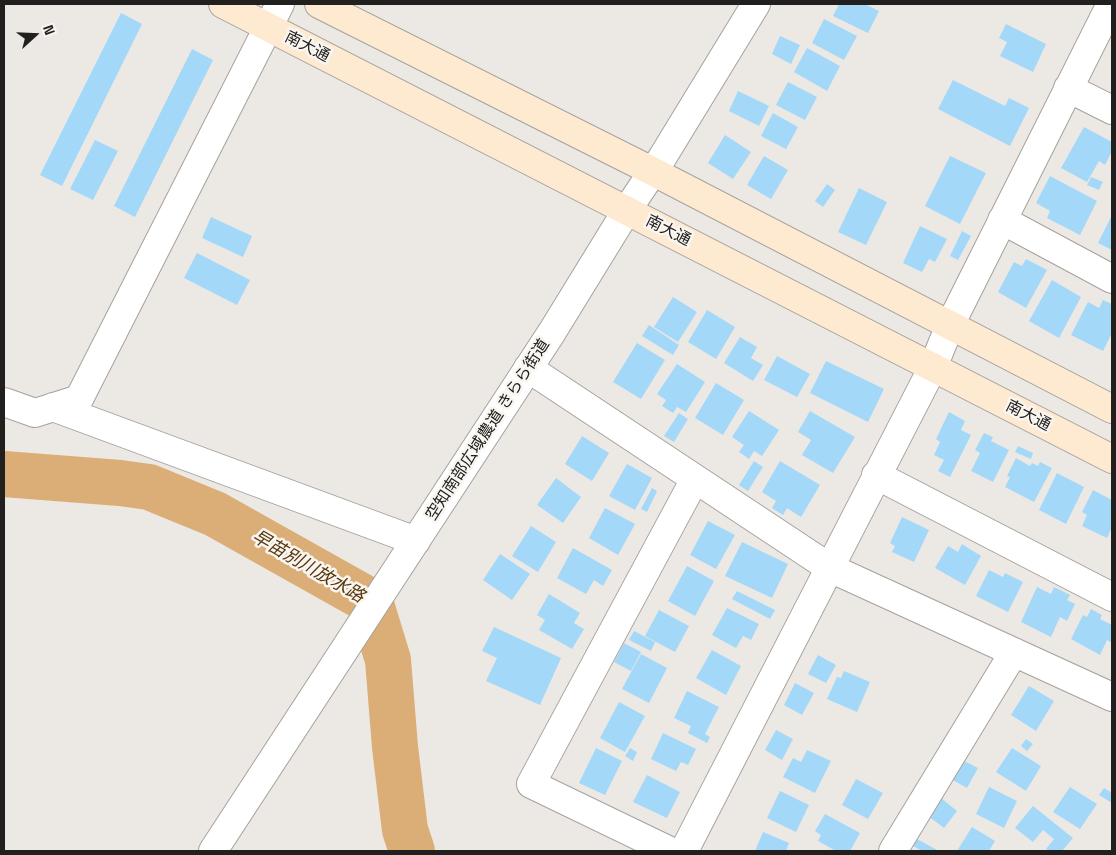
<!DOCTYPE html>
<meta charset="utf-8">
<style>
body{margin:0}
#map{position:relative;width:1116px;height:855px;overflow:hidden;background:#ece8e4;font-family:"Space Grotesk",sans-serif}
canvas{display:block}
.frame{position:absolute;inset:0;border:5px solid #21201e;pointer-events:none}
.north{position:absolute;left:10px;top:10px;width:50px;height:50px;-webkit-text-stroke:4px #f9f5f1;paint-order:stroke;rotate:70deg;font-size:14px;font-weight:700;line-height:20px;text-align:center;color:#21201e}
.north::after{content:'';display:block;margin:auto;width:18px;height:22px;background:#21201e;clip-path:polygon(50% 0,100% 100%,50% 72%,0 100%)}
</style>
<div id="map">
<canvas width="1116" height="855"></canvas>
<div class="frame"></div>
<div class="north">N</div>
</div>
<script>
const c = document.querySelector('canvas').getContext('2d');
c.lineJoin = 'round';
function shape(rows) {
  const path = new Path2D();
  for (const r of rows) {
    path.moveTo(r[0], r[1]);
    for (let i = 2; i < r.length; i += 2) path.lineTo(r[i], r[i + 1]);
  }
  return path;
}
function trace(path, color, width, dash) {
  c.strokeStyle = color;
  c.lineWidth = width;
  c.lineCap = dash ? 'butt' : 'round';
  c.setLineDash(dash || []);
  c.stroke(path);
}
function fill(path, color) {
  c.fillStyle = color;
  c.fill(path, 'evenodd');
}
function drawText(font, color, halo, rows, align = 'center') {
  c.font = font + ' "Space Grotesk","Noto Sans JP",sans-serif';
  c.lineWidth = 5;
  c.setLineDash([]);
  c.textBaseline = 'middle';
  c.strokeStyle = halo;
  c.fillStyle = color;
  for (const [text, x, y, turn = 0] of rows) {
    c.save();
    c.translate(x, y);
    c.rotate((+turn || 0) * Math.PI / 180);
    c.textAlign = isNaN(turn) ? turn : align;
    if (halo) c.strokeText(text, 0, 0);
    c.fillText(text, 0, 0);
    c.restore();
  }
}
trace(shape([
 [4,474,120,483,149,487,215,514,370,601,388,660,395,747,405,830,412,851]
]), '#dcae77', 46);
fill(shape([
 [839,4,865,4,879,11,868,33,833,16],
 [121,13,142,24,62,186,40,175],
 [824,19,857,36,844,60,812,43],
 [1006,24,1046,44,1033,72,1000,56,1007,42,999,38],
 [780,36,800,45,791,64,772,54],
 [807,48,840,66,827,91,794,72],
 [192,49,213,60,135,217,114,206],
 [953,80,1005,106,1009,98,1029,108,1010,146,938,109],
 [788,82,817,97,805,120,776,105],
 [738,91,769,106,759,126,729,111],
 [773,113,798,127,786,149,761,136],
 [1084,127,1112,142,1112,151,1105,165,1099,161,1087,182,1061,168],
 [725,135,751,152,733,179,708,163],
 [95,140,118,151,93,200,70,189],
 [764,156,788,170,771,199,747,185],
 [950,156,986,173,960,224,925,206],
 [1050,176,1097,201,1080,235,1047,218,1050,211,1036,203],
 [1091,177,1103,182,1099,190,1087,185],
 [827,184,835,190,823,207,815,201],
 [859,188,887,202,866,245,838,232],
 [1112,215,1112,250,1098,243],
 [211,217,252,236,243,257,202,238],
 [920,226,947,239,935,262,929,259,922,272,903,263],
 [962,231,971,236,958,260,950,256],
 [197,253,250,280,237,305,184,278],
 [1026,259,1047,270,1026,308,998,292,1014,262,1022,266],
 [1052,280,1081,297,1059,338,1029,321],
 [673,297,697,312,678,342,654,327],
 [1103,300,1112,304,1112,333,1103,351,1071,335,1088,302,1099,308],
 [707,310,735,327,716,359,688,342],
 [649,325,679,345,673,355,642,336],
 [740,337,757,347,751,358,763,365,753,381,724,363],
 [637,343,665,360,641,399,613,382],
 [777,356,810,374,797,397,764,380],
 [826,361,884,389,868,422,810,393],
 [677,364,705,382,686,412,677,407,673,413,662,406,666,400,657,394],
 [716,383,744,400,723,435,695,418],
 [749,411,779,430,762,456,754,451,749,459,739,452,744,445,732,437],
 [810,411,855,437,833,473,802,455,811,440,798,432],
 [949,412,965,421,961,430,971,435,950,477,938,471,944,460,934,455,940,442,936,439],
 [679,413,688,419,674,442,664,436],
 [984,433,993,437,991,441,1009,450,993,482,971,471,980,453,975,450],
 [582,436,609,453,592,481,565,464],
 [1018,446,1033,453,1031,459,1015,452],
 [1016,458,1030,466,1032,463,1038,466,1040,462,1052,468,1034,502,1005,487,1010,477,1007,476],
 [754,461,763,467,748,491,739,485],
 [780,461,820,485,801,517,787,508,783,515,772,508,776,501,762,492],
 [627,464,652,478,635,510,609,496],
 [1057,473,1084,487,1066,524,1039,510],
 [556,478,581,497,563,523,537,505],
 [652,488,657,491,647,512,641,509],
 [1093,490,1112,500,1112,527,1107,538,1082,526,1087,515,1082,512],
 [605,508,635,524,618,555,589,538],
 [902,517,929,530,914,562,892,552,895,546,890,543],
 [708,521,735,535,716,569,690,555],
 [531,526,556,542,538,572,512,556],
 [742,542,788,564,772,598,725,576],
 [962,544,981,556,965,585,935,568,948,546,958,552],
 [573,548,612,570,603,586,594,580,586,594,557,578],
 [500,554,530,574,512,600,483,580],
 [687,566,714,581,695,616,668,601],
 [989,570,1003,577,1005,573,1023,582,1008,612,976,596],
 [1037,587,1051,594,1054,587,1070,595,1067,600,1075,604,1067,621,1060,617,1051,637,1021,622],
 [737,591,775,610,770,619,732,599],
 [549,594,580,613,574,623,584,629,572,649,539,630,545,620,537,615],
 [727,608,759,624,751,640,743,636,736,648,712,635],
 [1091,609,1102,615,1100,619,1112,625,1112,643,1107,640,1100,655,1071,639,1083,615,1087,617],
 [659,610,689,626,675,652,645,636],
 [494,627,561,658,540,705,486,681,497,658,482,651],
 [634,631,655,642,651,651,629,640],
 [624,643,641,652,631,671,614,662],
 [712,650,741,666,726,695,696,678],
 [641,654,667,668,649,703,622,689],
 [818,655,836,665,826,683,808,674],
 [844,671,870,682,857,712,827,699,837,677,841,678],
 [795,683,814,693,802,715,784,705],
 [1029,686,1054,701,1036,731,1011,715],
 [687,691,719,707,705,734,710,737,707,743,688,733,691,726,674,718],
 [619,702,645,716,625,752,600,738],
 [776,730,793,739,782,760,765,750],
 [663,733,696,749,688,765,681,762,676,771,651,759],
 [1026,739,1033,744,1027,751,1021,746],
 [596,748,622,761,605,795,579,783],
 [630,748,637,752,633,761,625,756],
 [1012,748,1041,766,1026,791,996,772],
 [807,750,831,761,815,793,783,777,793,758,801,762],
 [962,760,978,768,967,788,951,779],
 [647,775,680,792,667,818,633,802],
 [856,779,883,793,868,819,842,805],
 [989,787,1017,801,1004,828,976,814],
 [1070,787,1097,804,1080,829,1053,812],
 [1104,788,1112,793,1112,803,1099,795],
 [780,791,809,805,796,832,767,818],
 [941,798,957,811,944,828,928,816],
 [1033,806,1073,838,1062,851,1050,851,1046,849,1054,839,1043,830,1033,842,1015,828],
 [825,814,860,833,850,851,836,851,818,841,821,835,815,831],
 [972,827,995,841,989,851,957,851],
 [763,832,789,843,786,851,755,851],
 [917,839,939,851,922,851,913,846]
]), '#a4d8f9');
const minor = shape([
 [1068,88,1112,110],
 [1002,220,1112,279],
 [528,368,830,568,1112,697],
 [4,402,35,413,79,399,280,4],
 [53,407,416,541],
 [876,475,1112,597],
 [670,851,531,784,695,479],
 [684,851,933,367,950,325,1111,4],
 [893,851,1014,652]
]);
const tertiary = shape([
 [213,851,552,332,627,210,662,158,756,4]
]);
const secondary = shape([
 [223,4,1112,459],
 [319,4,654,172,1112,409]
]);
trace(minor, '#a5a29e', 30);
trace(tertiary, '#a5a29e', 30);
trace(secondary, '#a5a29e', 30);
trace(minor, '#fff', 28);
trace(tertiary, '#fff', 28);
trace(secondary, '#feead0', 28);
drawText('16px', '#21201e', '#f9f5f1', [
 ["南大通",307,47,27],
 ["南大通",668,231,27],
 ["南大通",1028,416,27],
 ["空知南部広域農道 きらら街道",488,430,-57]
]);
drawText('italic 18px', '#57380c', '#f9f5f1', [
 ["早苗別川放水路",308,567,30]
]);
</script>
